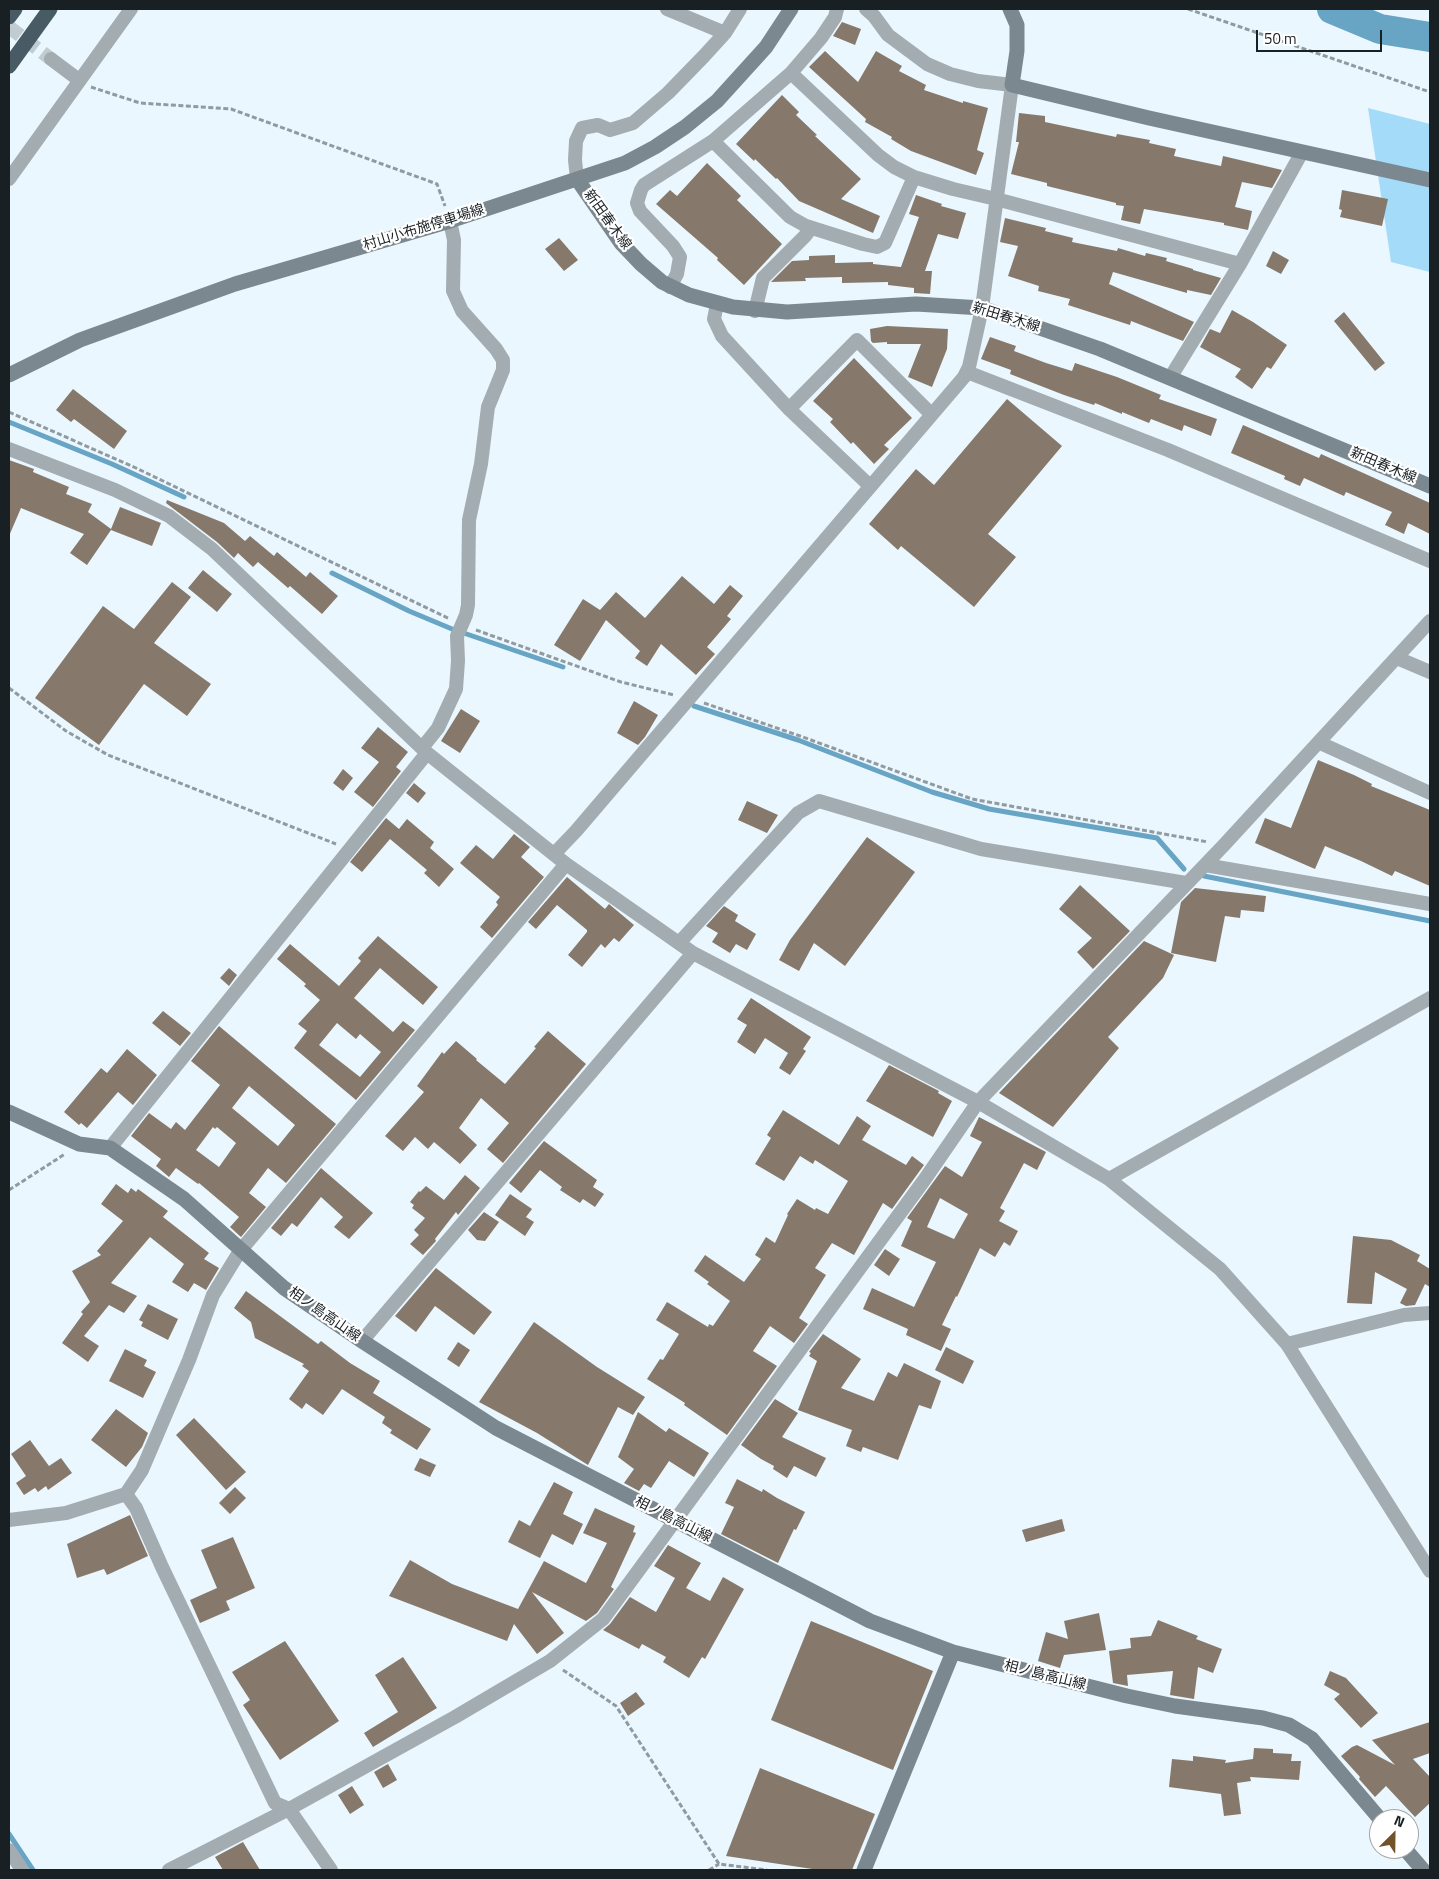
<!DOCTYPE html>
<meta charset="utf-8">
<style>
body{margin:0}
#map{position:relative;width:1439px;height:1879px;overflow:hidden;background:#eaf7fe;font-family:"Titillium Web",sans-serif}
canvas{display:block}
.frame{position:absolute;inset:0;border:10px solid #192024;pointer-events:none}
.north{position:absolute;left:1369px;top:1809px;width:50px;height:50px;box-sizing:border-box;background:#fff;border:1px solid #a3a6a7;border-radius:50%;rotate:23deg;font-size:14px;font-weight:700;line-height:20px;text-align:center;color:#192024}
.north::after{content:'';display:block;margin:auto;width:18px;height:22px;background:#735229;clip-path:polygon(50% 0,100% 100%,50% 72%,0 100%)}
.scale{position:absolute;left:1256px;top:30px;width:126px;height:22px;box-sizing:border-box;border:2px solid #192024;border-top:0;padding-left:6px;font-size:15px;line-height:18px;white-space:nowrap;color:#192024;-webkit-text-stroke:4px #fff;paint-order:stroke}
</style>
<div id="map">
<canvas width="1439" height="1879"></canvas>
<div class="frame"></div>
<div class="north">N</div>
<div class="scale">50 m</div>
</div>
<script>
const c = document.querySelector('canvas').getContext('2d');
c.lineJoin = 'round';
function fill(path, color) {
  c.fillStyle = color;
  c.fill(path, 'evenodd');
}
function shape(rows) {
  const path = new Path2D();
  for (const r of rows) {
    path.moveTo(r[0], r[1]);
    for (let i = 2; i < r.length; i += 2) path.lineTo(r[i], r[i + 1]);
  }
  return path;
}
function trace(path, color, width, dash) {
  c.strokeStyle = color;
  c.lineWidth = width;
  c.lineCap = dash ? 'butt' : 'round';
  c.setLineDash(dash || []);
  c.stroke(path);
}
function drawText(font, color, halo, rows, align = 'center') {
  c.font = font + ' "Titillium Web","Noto Sans JP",sans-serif';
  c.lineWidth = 4.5;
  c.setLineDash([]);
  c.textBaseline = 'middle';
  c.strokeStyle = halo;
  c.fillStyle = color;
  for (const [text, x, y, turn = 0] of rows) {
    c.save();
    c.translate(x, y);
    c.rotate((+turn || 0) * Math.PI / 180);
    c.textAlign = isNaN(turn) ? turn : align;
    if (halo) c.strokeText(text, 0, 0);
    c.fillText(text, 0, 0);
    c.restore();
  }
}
fill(shape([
 [1368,108,1430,124,1430,272,1391,262]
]), '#a4dbf9');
trace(shape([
 [9,422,112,464,184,497],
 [332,573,409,611,452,629,563,667],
 [694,706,798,740,932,792,989,809,1157,838,1184,869],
 [1204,876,1430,921],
 [9,1834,33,1870]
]), '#68a4c4', 5);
trace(shape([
 [1332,9,1380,29,1430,37]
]), '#68a4c4', 30);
fill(shape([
 [842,22,861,29,855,45,833,36],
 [825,51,858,82,876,51,902,66,899,71,926,85,924,90,963,103,963,101,988,108,977,150,984,153,976,175,911,151,891,139,892,137,865,122,866,119,809,67],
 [782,95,799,112,796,115,817,135,815,136,861,179,841,199,880,216,873,233,799,201,777,178,776,179,755,159,754,161,736,144],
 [1019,113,1045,116,1045,122,1116,137,1117,134,1150,140,1149,143,1176,149,1174,156,1221,166,1223,156,1282,170,1272,188,1242,182,1235,207,1252,211,1248,230,1224,225,1224,223,1144,209,1140,224,1121,220,1124,206,1116,205,1116,203,1047,186,1047,183,1011,174,1019,142,1016,142],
 [707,163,741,196,737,200,782,244,744,285,717,260,718,258,656,204,670,190,677,196],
 [1342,190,1388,199,1382,226,1340,217,1342,210,1339,209],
 [916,195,942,204,941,206,966,213,958,239,938,234,925,271,932,271,930,294,914,293,914,288,888,285,888,282,842,283,842,277,805,278,806,281,771,282,792,261,809,260,809,256,835,255,835,263,873,262,873,264,901,267,919,217,909,214],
 [1005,218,1046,228,1045,231,1073,238,1072,242,1117,251,1118,248,1145,256,1146,253,1167,258,1166,261,1193,269,1193,270,1221,278,1211,295,1187,290,1187,293,1113,272,1109,284,1194,322,1183,341,1131,321,1130,325,1068,305,1070,299,1038,291,1039,286,1008,276,1018,246,1000,242],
 [559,238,578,260,564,271,545,249],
 [1273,251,1289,260,1281,274,1266,266],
 [1232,310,1253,322,1287,345,1271,369,1267,367,1252,389,1235,377,1241,369,1200,347,1210,329,1220,333],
 [1344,312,1385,363,1375,371,1334,321],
 [887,326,948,329,947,349,932,387,908,377,921,344,887,344,887,342,873,343,871,341,870,329],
 [990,337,1016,346,1014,351,1046,363,1072,371,1075,363,1117,377,1161,395,1159,399,1217,419,1211,436,1184,425,1182,431,1151,419,1149,423,1122,412,1122,414,1095,403,1094,405,1064,395,1010,374,1011,370,981,359],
 [854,358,912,418,884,445,889,449,874,464,853,442,851,444,830,422,833,419,813,401],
 [73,389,127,431,114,449,74,419,71,422,56,410],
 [1007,399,1062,446,988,534,1016,557,974,607,901,546,898,550,869,524,916,469,934,485],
 [1243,425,1319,458,1321,454,1430,503,1430,534,1408,523,1404,534,1385,525,1392,512,1346,492,1344,496,1304,478,1300,486,1284,479,1285,476,1231,453],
 [9,460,34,469,33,472,69,487,66,494,92,504,88,512,111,529,120,507,161,523,152,546,111,530,87,565,70,553,84,534,21,508,9,536],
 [167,500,224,523,245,541,250,536,274,556,277,552,306,577,310,572,338,596,322,614,290,586,288,588,258,562,253,567,238,553,234,558,217,542,166,503],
 [203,570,232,594,217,612,188,588],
 [682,576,714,604,730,585,743,596,727,616,731,619,707,647,715,654,696,675,661,644,647,666,635,658,640,651,606,620,580,661,554,645,583,599,600,610,616,592,645,618],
 [172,582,191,597,154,643,211,684,187,716,144,684,99,745,35,698,103,606,134,629],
 [634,701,658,715,645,737,638,745,617,733],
 [461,709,480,721,460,753,441,741],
 [378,727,408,752,396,767,401,771,373,807,354,792,379,762,361,748],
 [1318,760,1354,775,1372,784,1371,786,1430,810,1430,886,1395,871,1392,876,1361,861,1325,846,1315,869,1255,843,1265,818,1291,828],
 [343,769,353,778,343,791,333,783],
 [414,783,426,793,418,803,406,793],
 [747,801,778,815,767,833,738,820],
 [386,818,399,829,407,819,434,842,430,848,454,869,439,887,424,873,427,870,390,839,362,872,350,862],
 [514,834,530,847,521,857,544,877,492,938,480,927,498,905,496,902,500,897,460,863,476,845,493,859],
 [867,837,915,872,845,966,814,943,799,971,779,960,790,940],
 [567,877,605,909,609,904,634,925,619,942,614,938,605,948,601,944,582,967,568,955,587,932,587,930,557,905,536,929,528,922],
 [1080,885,1130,931,1093,969,1077,952,1092,938,1059,909],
 [1195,888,1266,896,1264,912,1241,910,1240,918,1225,916,1216,962,1171,953,1181,902],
 [724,906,738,915,735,921,756,934,747,950,736,944,730,953,712,942,718,933,706,926],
 [378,936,438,987,423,1005,380,968,354,998,393,1032,403,1021,415,1030,356,1100,294,1048,307,1031,298,1024,320,1000,304,986,306,984,277,959,290,944,339,986,361,961,358,958],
 [337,1023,356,1039,360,1034,381,1052,360,1077,319,1045],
 [1144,941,1174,955,1163,978,1108,1037,1119,1048,1053,1127,999,1093],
 [229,968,237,975,229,986,220,978],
 [751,998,811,1037,803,1049,806,1051,790,1075,779,1068,788,1053,765,1038,755,1054,737,1042,747,1025,737,1019],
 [163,1011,191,1033,180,1046,152,1023],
 [219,1026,336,1124,286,1183,268,1168,249,1193,266,1207,241,1237,230,1227,239,1217,199,1183,198,1184,176,1168,169,1177,156,1166,161,1159,131,1136,149,1113,171,1129,176,1122,185,1130,220,1085,191,1061],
 [249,1086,295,1125,278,1146,232,1108],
 [213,1127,215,1129,217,1127,236,1143,219,1167,196,1150],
 [548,1031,586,1064,503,1163,487,1149,509,1123,481,1098,459,1128,477,1145,460,1164,434,1142,428,1149,415,1137,403,1151,385,1136,424,1092,417,1086,442,1052,444,1054,456,1041,477,1059,476,1060,505,1084,536,1048,534,1047],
 [127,1049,157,1075,133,1105,118,1092,87,1128,81,1123,79,1125,64,1112,101,1068,107,1073],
 [889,1065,939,1091,938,1093,952,1101,933,1137,866,1101],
 [783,1110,839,1145,857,1116,871,1126,862,1140,906,1165,912,1156,924,1165,892,1209,883,1203,854,1255,832,1243,815,1268,826,1275,799,1318,808,1324,794,1343,770,1326,753,1351,777,1366,727,1435,684,1405,685,1403,647,1379,660,1359,663,1360,679,1334,656,1320,667,1302,708,1327,709,1324,713,1326,730,1301,707,1284,709,1282,694,1271,705,1255,744,1282,761,1259,755,1255,766,1237,775,1243,788,1215,787,1214,797,1199,815,1210,816,1208,828,1214,848,1181,815,1160,813,1164,800,1156,784,1181,755,1164,771,1138,767,1135],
 [979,1117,1046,1152,1037,1170,1024,1163,1000,1208,1005,1211,999,1221,1018,1231,1010,1246,1004,1242,995,1257,980,1248,957,1297,956,1296,942,1325,951,1329,941,1351,906,1335,908,1329,863,1309,872,1288,914,1307,936,1262,901,1246,912,1221,907,1218,945,1166,962,1177,982,1142,970,1136],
 [940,1198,968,1214,954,1239,927,1227],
 [544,1141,597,1180,593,1187,604,1194,595,1207,583,1199,580,1203,560,1190,562,1187,540,1170,521,1193,509,1183],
 [321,1168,373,1213,349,1239,334,1227,343,1217,321,1197,297,1227,292,1223,281,1236,271,1228],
 [465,1175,480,1188,458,1215,456,1212,435,1239,436,1241,423,1255,410,1244,419,1235,414,1230,425,1218,412,1208,414,1205,410,1202,419,1191,420,1192,426,1186,444,1200],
 [116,1184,128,1193,131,1188,136,1192,138,1189,168,1211,163,1217,209,1253,204,1259,219,1268,206,1290,194,1283,188,1292,172,1282,184,1264,150,1237,111,1283,137,1296,124,1313,109,1305,84,1336,99,1346,88,1362,62,1343,83,1314,81,1312,90,1302,72,1271,101,1255,97,1251,123,1221,101,1204],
 [510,1194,532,1209,526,1217,534,1222,525,1236,495,1215],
 [484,1212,499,1222,485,1241,477,1240,468,1230],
 [1353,1236,1391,1240,1420,1255,1417,1261,1430,1269,1430,1287,1425,1284,1415,1305,1406,1306,1400,1303,1407,1289,1375,1272,1372,1304,1347,1303],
 [885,1249,900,1259,889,1276,874,1265],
 [436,1268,492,1312,474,1335,435,1306,416,1332,395,1316],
 [246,1291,318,1344,321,1341,350,1363,380,1381,373,1393,431,1429,417,1450,390,1433,392,1430,382,1423,385,1417,342,1389,323,1415,306,1403,302,1409,289,1399,309,1371,302,1366,304,1364,255,1338,251,1322,234,1308],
 [148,1304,178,1319,168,1340,141,1326,143,1322,139,1320],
 [534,1322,597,1367,645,1397,633,1415,618,1407,588,1465,537,1433,479,1402],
 [823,1334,861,1359,841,1388,874,1401,888,1372,897,1377,904,1363,941,1381,931,1409,919,1405,898,1460,863,1447,861,1452,846,1446,852,1430,798,1410,817,1361,809,1356,811,1353,809,1352],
 [458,1342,470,1350,459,1367,447,1359],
 [946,1347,974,1361,963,1384,935,1370],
 [125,1349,147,1360,144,1366,156,1372,143,1398,109,1381],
 [775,1399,798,1413,782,1437,826,1458,816,1477,794,1466,787,1478,773,1469,774,1466,761,1459,741,1445],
 [116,1409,148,1433,142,1447,126,1467,91,1440],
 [638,1412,666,1432,669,1428,709,1453,694,1477,669,1461,651,1488,644,1484,639,1491,624,1483,634,1469,618,1457],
 [194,1418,246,1472,226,1490,176,1435],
 [30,1440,49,1466,61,1458,72,1473,48,1490,46,1486,38,1492,35,1488,24,1495,16,1483,26,1476,11,1454],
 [420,1458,436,1465,430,1477,414,1470],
 [737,1479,762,1492,763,1489,777,1498,805,1512,796,1530,794,1529,778,1563,721,1534,734,1507,725,1503],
 [554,1482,573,1492,563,1514,583,1524,573,1545,552,1534,540,1558,508,1542,519,1520,530,1526],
 [235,1487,246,1498,230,1514,219,1503],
 [595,1508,635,1526,633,1532,636,1533,611,1587,614,1589,597,1613,586,1621,532,1592,564,1633,537,1654,514,1624,507,1641,389,1596,410,1560,452,1584,518,1609,544,1561,586,1583,607,1543,583,1533],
 [130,1515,148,1556,107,1575,104,1569,77,1578,67,1544],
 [1062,1519,1065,1531,1026,1542,1022,1530],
 [233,1537,255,1588,226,1601,230,1610,200,1623,190,1600,217,1588,201,1550],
 [668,1545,701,1563,686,1588,710,1601,723,1577,744,1589,705,1659,702,1657,689,1678,663,1662,666,1657,642,1644,639,1649,603,1630,610,1624,630,1597,656,1612,675,1578,654,1566],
 [1099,1613,1106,1650,1064,1655,1060,1668,1038,1661,1046,1632,1068,1639,1064,1621],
 [1158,1620,1198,1636,1196,1639,1222,1649,1213,1673,1198,1667,1194,1699,1170,1695,1173,1671,1127,1675,1128,1686,1113,1683,1109,1651,1131,1648,1130,1638,1151,1636],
 [811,1621,933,1671,893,1770,771,1720],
 [285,1641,339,1721,280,1760,243,1705,250,1700,232,1672],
 [403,1657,437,1708,373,1747,364,1733,398,1712,375,1675],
 [1330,1671,1346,1678,1378,1713,1361,1728,1334,1699,1340,1694,1324,1685],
 [636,1692,645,1704,628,1716,620,1703],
 [1430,1722,1430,1753,1413,1759,1430,1777,1430,1803,1415,1817,1386,1786,1375,1797,1359,1779,1360,1777,1341,1756,1352,1747,1357,1745,1395,1765,1372,1740],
 [1254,1748,1273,1749,1273,1753,1292,1754,1291,1761,1301,1761,1299,1780,1250,1777,1251,1781,1237,1783,1241,1814,1224,1816,1221,1794,1169,1787,1172,1759,1193,1761,1193,1756,1226,1760,1225,1763,1253,1759],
 [388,1764,397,1780,383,1788,374,1772],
 [760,1768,875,1814,852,1870,819,1870,726,1856],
 [352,1786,364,1805,350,1814,338,1795],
 [243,1842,260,1870,223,1870,215,1857]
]), '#86796b');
trace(shape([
 [9,27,51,59]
]), '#c0ccd2', 14, [14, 7]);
trace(shape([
 [1188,9,1430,92],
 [91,87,140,103,231,109,437,184,445,206],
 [9,412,136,468,450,619],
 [476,630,621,682,674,695],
 [9,688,66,731,108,755,336,844],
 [704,703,800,736,972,799,1208,842],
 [9,1190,65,1154],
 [563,1670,616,1706,719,1864,767,1870],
 [709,1870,719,1864]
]), '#909aa0', 3, [5, 2.5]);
trace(shape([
 [667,9,725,33],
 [51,59,79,80],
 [791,73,878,155,894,167,914,177,953,189,996,199,1240,264],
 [713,141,790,217,806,226,863,244,877,247,885,243,914,177],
 [9,179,131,9],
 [577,179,575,160,576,141,582,128,598,125,610,130,633,123,668,93,704,56,725,33,740,9],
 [670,287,677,274,680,257,673,246,640,211,637,203,641,190,644,185,713,141,791,73,821,38,835,17,837,9],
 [717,304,714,319,722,336,789,409,870,486],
 [755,311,763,278,805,236,811,228],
 [967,372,1168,450,1430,561],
 [1170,378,1240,264,1302,152],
 [789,409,857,340,931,414],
 [9,449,115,490,169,516,212,549,427,753,566,864,693,953,978,1102,1109,1179,1220,1269,1287,1344,1430,1571],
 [1397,658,1430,672],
 [1320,743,1430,793],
 [422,748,438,728,456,689,458,661,457,636,466,615,468,605,469,520,481,464,488,407,503,370,503,360,496,349,462,311,453,291,454,240,450,221],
 [554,854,576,831,964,377,969,367,982,308,1012,85,978,81,950,74,927,64,888,35,874,16,866,9],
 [1205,865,1430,904],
 [679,943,798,813,819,801,981,849,1186,883],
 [110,1148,427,753],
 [1109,1179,1430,998],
 [362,1341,693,953],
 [1287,1344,1404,1315,1430,1313],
 [9,1520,66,1513,126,1494],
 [9,1850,22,1870],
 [169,1870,289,1809,455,1717,550,1661,603,1619,925,1179,978,1102,1224,845,1430,621],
 [331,1870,289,1809,275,1803,162,1567,136,1508,126,1494,142,1470,189,1360,213,1295,240,1251,566,864]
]), '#a3acb0', 14);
trace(shape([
 [1010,9,1017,25,1017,51,1012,85,1149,118,1430,180],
 [577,179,621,243,641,264,662,282,689,295,733,307,787,312,916,304,982,308,1100,349,1430,486],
 [9,375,80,340,235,284,450,221,625,163,655,147,685,127,717,101,766,47,791,9],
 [9,1112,79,1144,110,1148,184,1199,284,1288,362,1341,496,1428,870,1621,953,1652,1127,1696,1175,1706,1263,1718,1289,1725,1312,1739,1380,1819],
 [1405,1849,1423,1870],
 [864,1870,953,1652]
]), '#7c888f', 15);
trace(shape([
 [9,17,15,9],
 [9,66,50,9]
]), '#485a63', 15);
drawText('14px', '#192024', '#fff', [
 ["新田春木線",607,220,54],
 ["村山小布施停車場線",424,228,-17],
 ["新田春木線",1006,318,17],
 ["新田春木線",1383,466,23],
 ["相ノ島高山線",324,1315,35],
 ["相ノ島高山線",673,1520,27],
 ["相ノ島高山線",1045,1676,14]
]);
</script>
